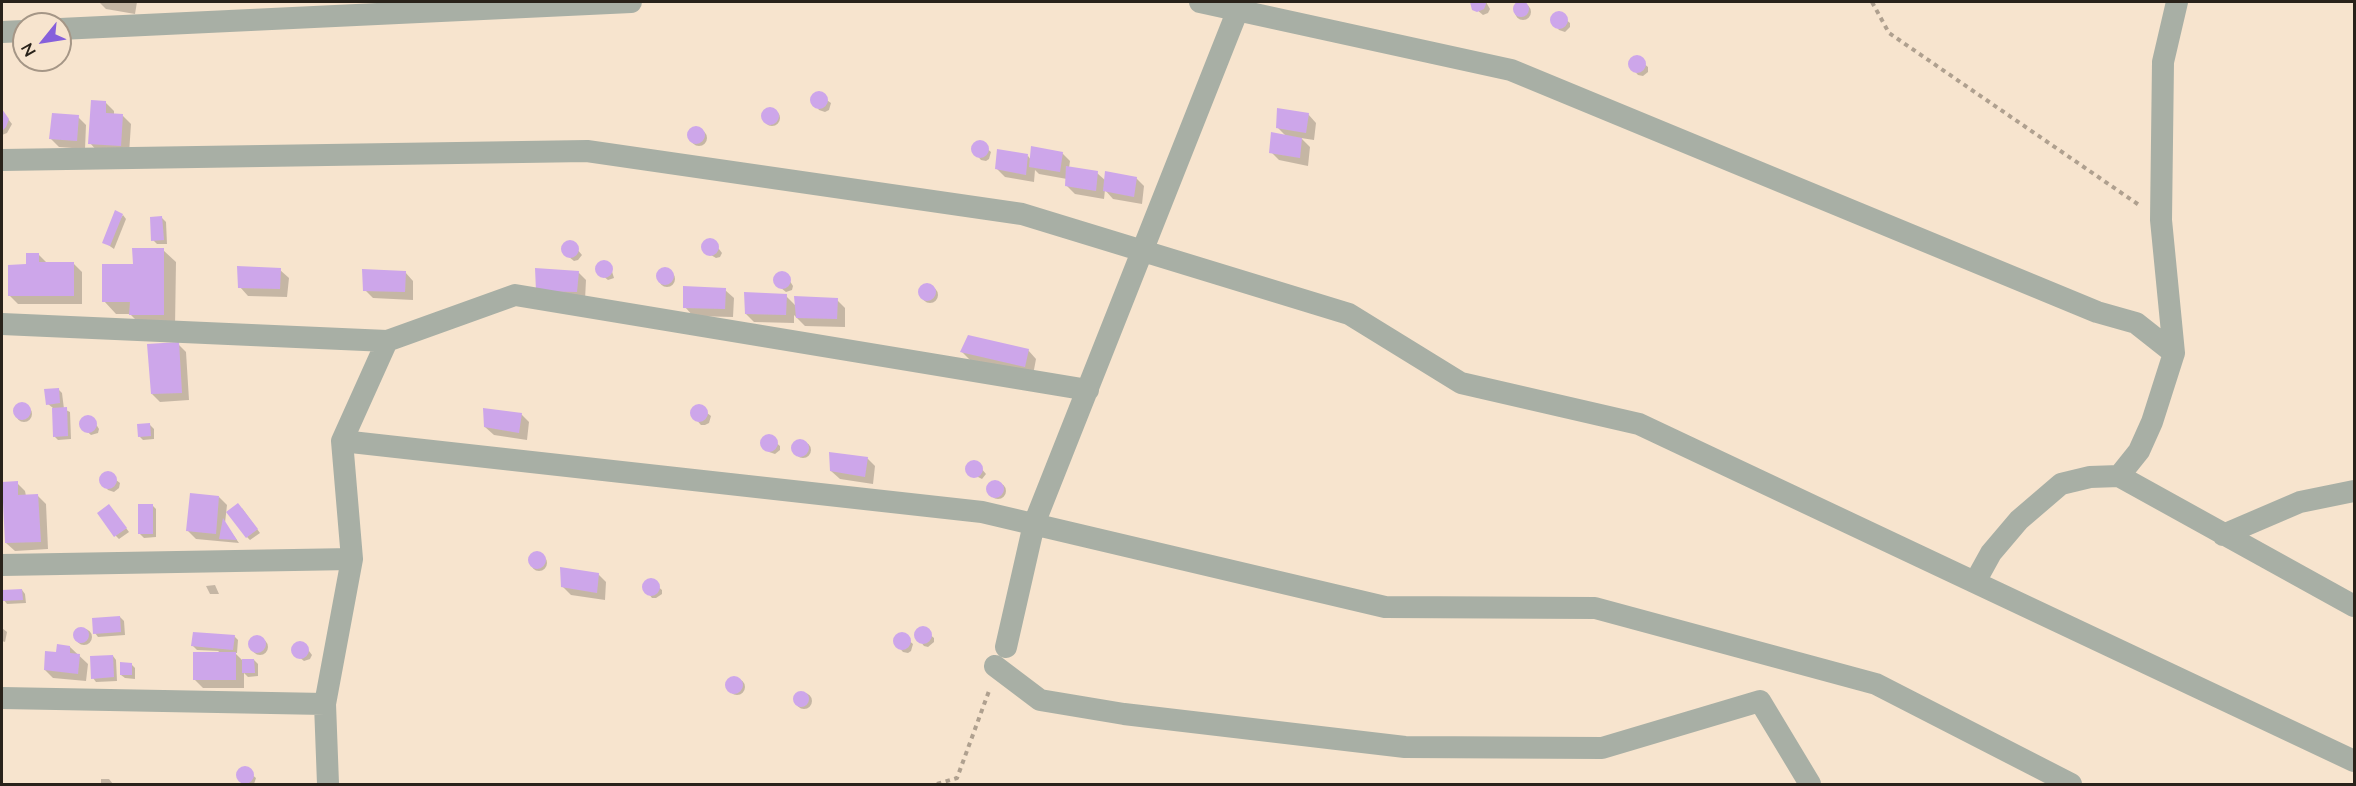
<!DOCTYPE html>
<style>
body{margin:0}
#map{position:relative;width:2356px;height:786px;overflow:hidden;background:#f7e4ce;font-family:Lato,sans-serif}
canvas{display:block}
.frame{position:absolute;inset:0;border:3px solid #29221a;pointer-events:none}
.north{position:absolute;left:12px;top:12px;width:60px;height:60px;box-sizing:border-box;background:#f7e4ce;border:2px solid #a59686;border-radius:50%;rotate:240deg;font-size:16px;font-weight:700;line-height:24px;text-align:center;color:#29221a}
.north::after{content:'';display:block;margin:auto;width:21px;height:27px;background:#8660db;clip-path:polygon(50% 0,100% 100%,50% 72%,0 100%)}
</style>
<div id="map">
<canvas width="2356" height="786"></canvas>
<div class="frame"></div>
<div class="north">N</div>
</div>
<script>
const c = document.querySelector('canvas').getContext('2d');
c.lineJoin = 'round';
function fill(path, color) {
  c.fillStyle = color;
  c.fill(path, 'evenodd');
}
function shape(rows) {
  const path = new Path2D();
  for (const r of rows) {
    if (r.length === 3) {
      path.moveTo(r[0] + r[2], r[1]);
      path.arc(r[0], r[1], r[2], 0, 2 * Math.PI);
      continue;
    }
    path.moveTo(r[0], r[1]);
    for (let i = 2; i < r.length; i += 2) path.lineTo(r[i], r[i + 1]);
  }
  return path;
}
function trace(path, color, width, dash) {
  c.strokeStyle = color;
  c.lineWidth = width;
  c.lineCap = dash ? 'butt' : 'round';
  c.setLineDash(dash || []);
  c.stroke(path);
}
fill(shape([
 [99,2,137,2,135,14,106,9],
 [1471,2,1486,2,1490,9,1488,13,1483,15,1471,5],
 [1523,12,8],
 [1558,13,1570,23,1570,27,1565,32,1559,30,1552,22,1554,15],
 [1636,57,1648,67,1648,72,1643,76,1638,75,1630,66,1632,59],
 [818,94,831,103,829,110,825,112,819,110,813,102,814,95],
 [106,103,114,111,114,115,123,116,131,124,129,154,98,152,90,143],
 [772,118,8],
 [2,111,12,124,7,133,2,135],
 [1308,114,1316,123,1314,140,1301,138,1310,147,1308,166,1279,160,1271,152,1287,137,1277,127],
 [78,117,86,125,85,149,59,147,51,139],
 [699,138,8],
 [979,142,991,152,989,159,986,161,981,160,973,151,973,146],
 [1062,153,1070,161,1069,168,1097,173,1106,181,1136,178,1144,186,1142,204,1113,199,1105,190,1104,199,1075,194,1066,185,1067,179,1039,174,1035,170,1034,182,1005,177,997,169,1028,156,1031,160],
 [123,215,126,219,114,249,104,242],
 [162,218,166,222,167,244,157,244,153,240],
 [708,241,716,245,722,253,720,257,716,258,704,251,703,247],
 [567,243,572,243,582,255,578,260,574,261,564,253,563,249],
 [163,250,176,262,175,327,143,327,130,314,116,314,104,301,134,266],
 [38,254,46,262,73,263,82,272,82,304,18,304,10,296],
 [604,262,610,265,614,278,608,280,598,272,597,268],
 [280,270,289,278,287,297,248,296,240,287],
 [667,279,8],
 [405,272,413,281,413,300,373,298,365,290],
 [578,272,586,280,585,300,546,298],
 [779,274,784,274,788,278,793,286,792,290,786,292,776,284,775,280],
 [930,295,8],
 [725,290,734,298,733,317,693,316,685,307],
 [786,296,796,306,837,300,845,308,845,327,805,326,794,315,794,323,754,322,746,314],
 [178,344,186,352,189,400,160,402,152,394],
 [1028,350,1036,359,1033,375,970,360,962,352],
 [58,389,62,393,64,409,70,412,71,439,58,440,54,436,53,408,48,404],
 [24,414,8],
 [698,406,711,416,709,423,705,425,701,425,692,415],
 [521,414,529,422,527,440,494,435,485,427],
 [85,417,94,421,99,429,98,433,91,435,82,427,81,423],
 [150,425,154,429,154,439,143,440,139,436],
 [768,436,780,446,780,450,775,454,769,452,762,444,764,438],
 [803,450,8],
 [867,458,875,466,873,484,840,479,831,471],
 [976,462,986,474,982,479,968,472,969,464],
 [107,473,120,483,119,488,114,492,108,490,101,482,103,475],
 [998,491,8],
 [17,483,25,491,26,496,37,495,46,504,48,549,15,551,6,543],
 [219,497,227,505,225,523,239,543,196,539,188,531],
 [152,505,156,509,156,537,144,538,140,534],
 [242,508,260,533,250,540,247,537],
 [113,510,129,532,119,539,116,536],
 [539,563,8],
 [598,574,606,582,605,600,571,595,563,587],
 [650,580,662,590,662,594,656,598,652,598,644,588,646,581],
 [215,585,219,594,210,594,206,586],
 [22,590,25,594,26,603,7,604,4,600],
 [120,617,124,621,125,635,98,637,95,633],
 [2,628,7,632,5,642,2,641],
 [922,628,934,638,934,642,928,647,924,646,916,636,918,630],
 [84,637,8],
 [901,634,913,644,911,651,908,653,903,652,895,643,897,636],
 [234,636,238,640,237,653,235,653,243,661,254,660,258,664,258,676,248,677,244,673,244,688,203,688,195,680,219,651,197,650,193,646],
 [260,647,8],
 [297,643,302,643,306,647,312,655,310,659,304,661,294,653,293,649],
 [70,647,88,664,86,681,53,678,45,670,58,654],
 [113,656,116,660,117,681,96,682,93,678],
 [131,664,135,668,135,679,125,678,121,675],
 [737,687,8],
 [804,701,8],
 [244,768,256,778,254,784,245,784,238,777,240,770],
 [101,779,109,779,113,784,101,784]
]), '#0003');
fill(shape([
 [1521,9,8],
 [1470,2,1486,2,1486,4,1484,9,1477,12,1472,10],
 [1559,20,9],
 [1637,64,9],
 [819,100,9],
 [91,100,106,101,106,113,123,114,121,146,88,144],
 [770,116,9],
 [1277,108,1309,113,1306,133,1276,128],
 [2,109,9,119,6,127,2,131],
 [52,113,79,115,77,141,49,139],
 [696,135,9],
 [1271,132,1302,138,1300,158,1269,153],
 [980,149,9],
 [1031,146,1063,152,1060,172,1029,167],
 [997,149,1028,154,1026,175,995,169],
 [1066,166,1098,171,1096,191,1065,186],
 [1105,171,1137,177,1134,197,1103,191],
 [115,210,123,214,110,246,102,243],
 [162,216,164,240,151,241,150,217],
 [710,247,9],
 [570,249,9],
 [132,248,164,248,164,315,129,315,130,302,102,302,102,264,133,264],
 [26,253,39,253,39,262,74,262,74,296,8,296,8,265,26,264],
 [604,269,9],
 [237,266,281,268,280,289,238,288],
 [665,276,9],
 [535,268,579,271,577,292,536,291],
 [362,269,406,271,405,292,363,291],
 [782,280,9],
 [927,292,9],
 [683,286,726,288,725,309,683,308],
 [744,292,787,294,786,315,745,314],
 [794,296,838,298,837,319,796,318],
 [968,335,1029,349,1025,367,960,352],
 [179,342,182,393,151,394,147,344],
 [59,388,60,403,46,405,44,389],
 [22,411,9],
 [699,413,9],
 [67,407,68,436,53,437,52,408],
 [483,408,522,413,519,433,484,427],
 [88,424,9],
 [150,423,151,436,138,437,137,424],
 [769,443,9],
 [800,448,9],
 [829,452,868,457,865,477,830,471],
 [974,469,9],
 [108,480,9],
 [995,489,9],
 [18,481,18,495,38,494,41,542,5,543,2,482],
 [190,493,219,496,216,534,186,531],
 [238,503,258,529,246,538,226,512],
 [109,504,127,528,114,537,97,513],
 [138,504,153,504,153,534,138,534],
 [223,518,237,540,219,539],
 [537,560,9],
 [560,567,599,573,597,593,561,587],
 [651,587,9],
 [22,589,23,600,2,601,2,590],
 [120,616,121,632,93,634,92,618],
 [923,635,9],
 [81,635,8],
 [193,632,235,635,233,650,191,646],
 [902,641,9],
 [257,644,9],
 [300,650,9],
 [57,644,70,646,70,653,80,654,78,674,44,670,45,651,56,652],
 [193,652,236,652,236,680,193,680],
 [113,655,114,677,91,679,90,656],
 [242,659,254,659,255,673,242,673],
 [120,662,132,663,132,675,120,675],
 [734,685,9],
 [801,699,8],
 [245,775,9]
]), '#cda6ea');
trace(shape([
 [1872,2,1889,33,2139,205],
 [937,784,957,778,989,691]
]), '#afa08f', 4, [4.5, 4.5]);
trace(shape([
 [1200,2,1511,70,2097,312,2136,323,2174,353],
 [60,29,631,2],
 [2,32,24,31],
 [2,160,587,151,1022,214,1349,314,1461,383,1639,424,2354,761],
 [2,324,387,341],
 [342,441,982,512,1385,607,1595,608,1876,684,2071,784],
 [2119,476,2354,606],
 [2223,535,2300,502,2354,491],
 [2,565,352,559],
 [1975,582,1991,553,2019,520,2061,484,2090,477,2119,476,2139,451,2152,422,2174,353,2161,220,2163,62,2177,2],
 [1006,647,1034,524,1241,2],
 [995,666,1040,700,1124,714,1405,747,1602,748,1760,701,1810,784],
 [2,698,325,704],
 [328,784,325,704,352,559,342,441,387,341,515,295,1088,390]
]), '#a8afa5', 22);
</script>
